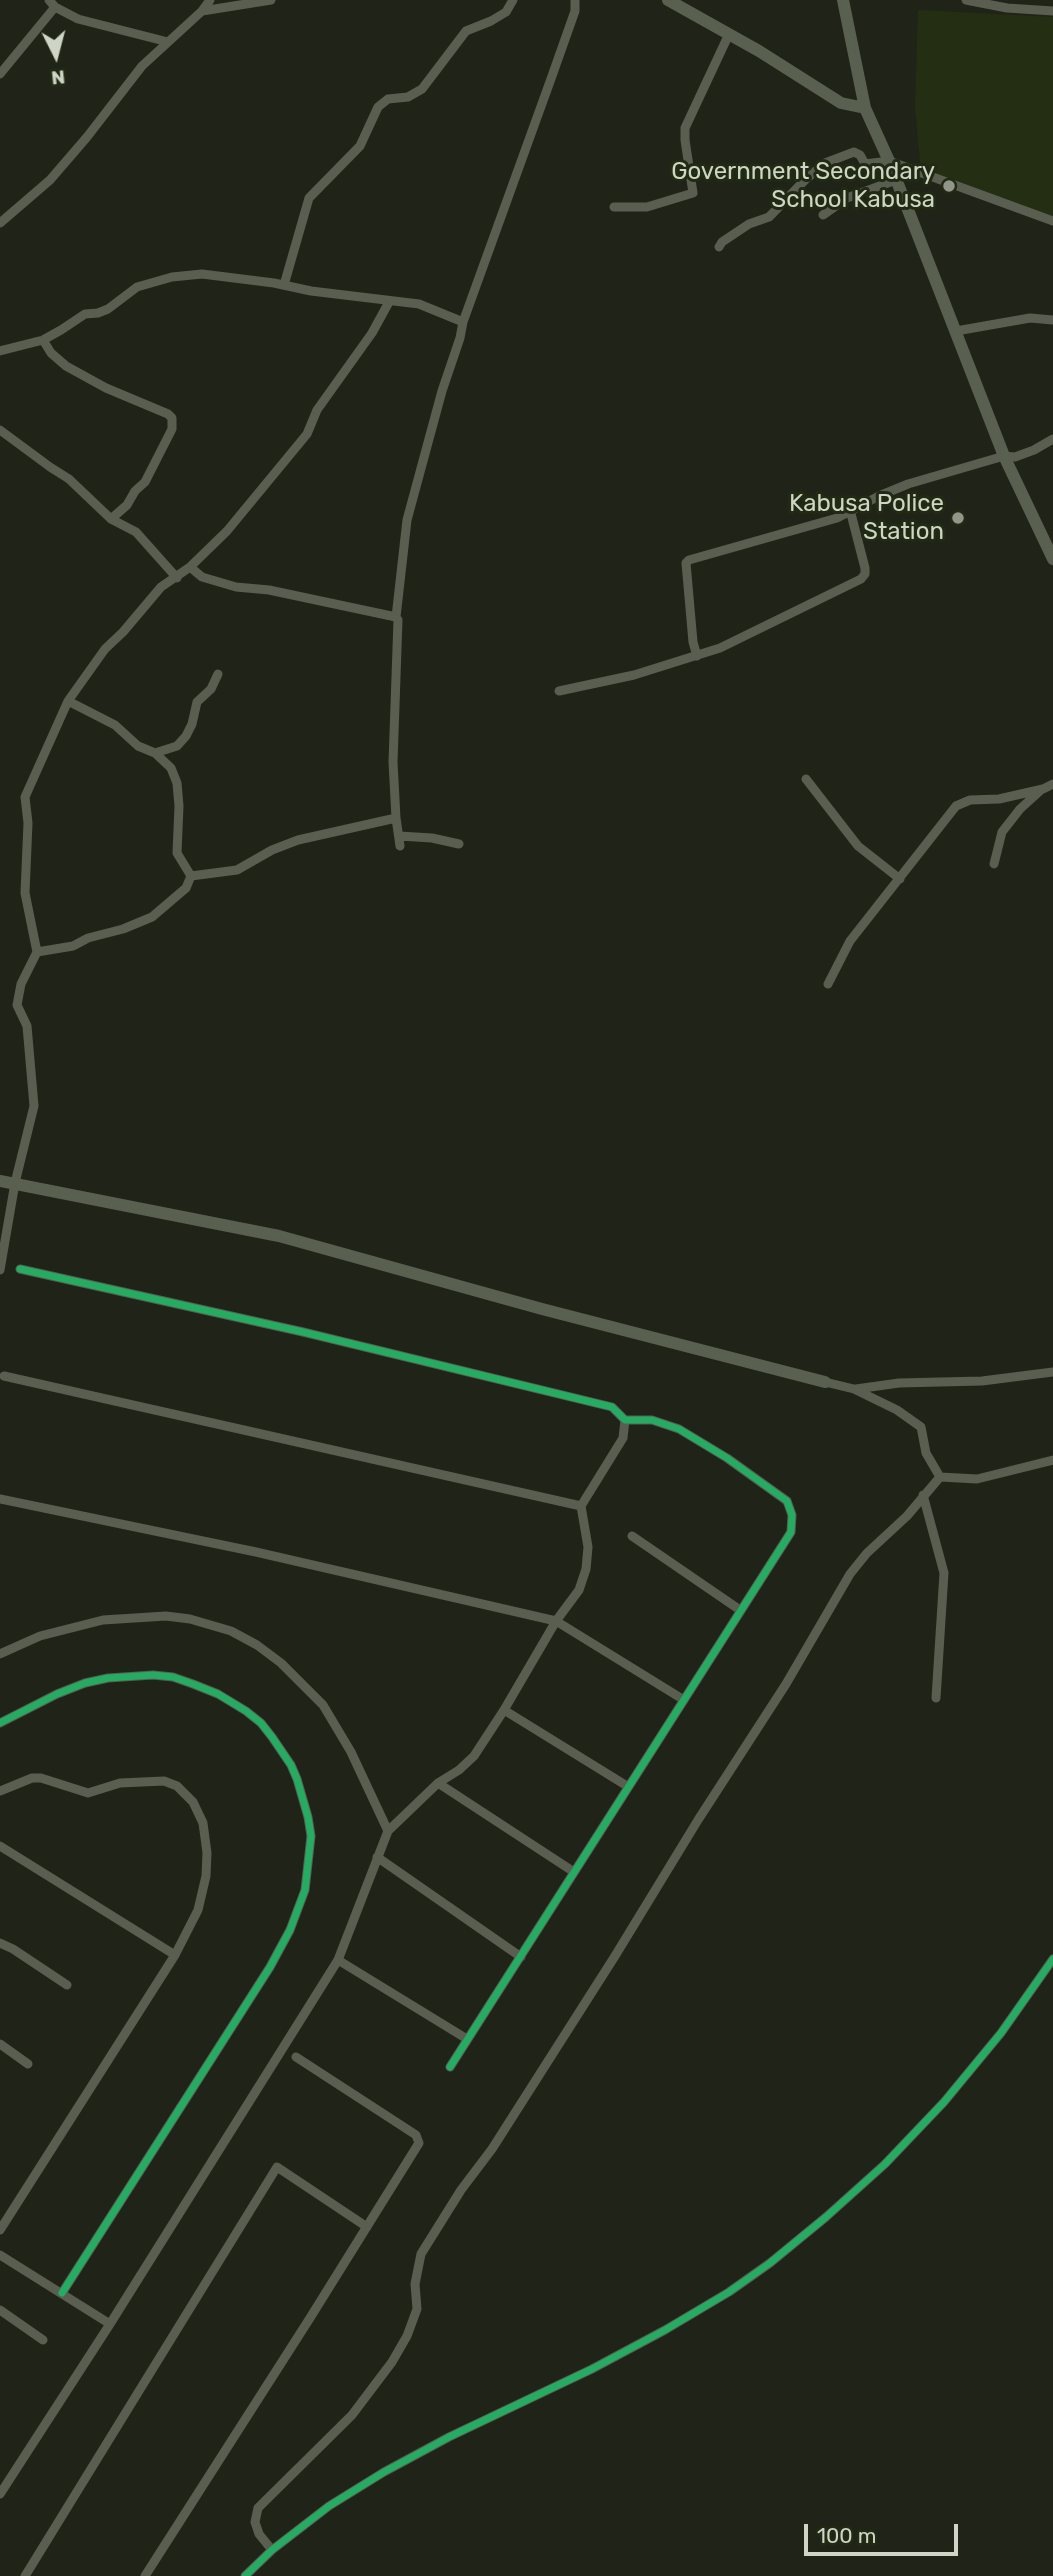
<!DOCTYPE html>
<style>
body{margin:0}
#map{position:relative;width:1053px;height:2576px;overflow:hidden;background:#202418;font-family:Rubik,sans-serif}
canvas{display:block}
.north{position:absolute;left:21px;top:21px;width:70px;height:70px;-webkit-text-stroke:5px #212a12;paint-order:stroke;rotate:174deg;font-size:19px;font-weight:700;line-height:28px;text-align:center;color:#ced4c6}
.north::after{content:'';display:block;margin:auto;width:24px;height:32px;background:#ced4c6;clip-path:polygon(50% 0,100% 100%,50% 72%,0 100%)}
.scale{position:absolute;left:804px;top:2524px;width:154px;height:32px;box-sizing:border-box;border:4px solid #ced4c6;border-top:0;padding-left:9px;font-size:21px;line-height:24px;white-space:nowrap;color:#ced4c6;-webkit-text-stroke:5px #212a12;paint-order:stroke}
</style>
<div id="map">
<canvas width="1053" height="2576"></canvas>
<div class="north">N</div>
<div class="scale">100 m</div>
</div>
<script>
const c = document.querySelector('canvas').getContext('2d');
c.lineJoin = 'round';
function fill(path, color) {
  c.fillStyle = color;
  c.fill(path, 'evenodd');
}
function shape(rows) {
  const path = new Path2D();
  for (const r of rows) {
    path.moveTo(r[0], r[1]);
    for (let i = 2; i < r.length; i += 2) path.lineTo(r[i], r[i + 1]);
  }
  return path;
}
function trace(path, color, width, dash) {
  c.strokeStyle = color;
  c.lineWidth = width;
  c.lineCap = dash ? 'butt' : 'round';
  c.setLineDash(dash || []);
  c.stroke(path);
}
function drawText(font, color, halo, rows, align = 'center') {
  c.font = font + ' Rubik,sans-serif';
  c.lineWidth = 6;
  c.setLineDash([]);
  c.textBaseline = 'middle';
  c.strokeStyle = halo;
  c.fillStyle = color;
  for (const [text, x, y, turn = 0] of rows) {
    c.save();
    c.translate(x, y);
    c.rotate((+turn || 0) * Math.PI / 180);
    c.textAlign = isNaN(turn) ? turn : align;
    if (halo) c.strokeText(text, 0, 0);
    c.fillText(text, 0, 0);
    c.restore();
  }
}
fill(shape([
 [918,10,1053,17,1053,221,921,172,915,108]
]), '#242e12');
trace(shape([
 [49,0,55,7,78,19,168,42],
 [966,0,1007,8,1053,11],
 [202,11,271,0],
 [0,74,55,7],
 [614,207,647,207,693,193,685,140,685,128,729,34],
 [823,215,847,198,896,180],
 [0,223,50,180,87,137,142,66,202,11,210,0],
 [719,247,722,242,749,224,769,217,805,180,825,163,854,152,860,155,865,164,889,161,1053,221],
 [284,285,309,198,360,146,378,107,388,99,408,97,422,89,466,31,491,21,506,12,513,0],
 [956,331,1030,318,1053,320],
 [43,340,51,353,66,366,106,388,168,414,172,418,172,429,145,482,135,491,127,505,111,519],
 [0,351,43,340,61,330,85,314,98,313,108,309,137,287,172,277,202,274,274,283,311,291,419,304,463,322],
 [0,430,50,467,69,479,111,519,136,532,177,578],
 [190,567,202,577,236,587,269,590,396,617],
 [697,656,693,642,686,563,689,560,837,518,879,496,908,484,1004,456,1015,457,1034,450,1053,439],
 [559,691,634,675,720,648,861,579,865,574,865,568,850,510],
 [68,701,115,725,138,746,155,753,177,746,186,736,192,724,197,702,211,689,218,674],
 [155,753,171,768,177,783,179,806,177,853,191,876],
 [806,779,858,846,900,879],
 [399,836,432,838,459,844],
 [400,846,396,818,393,762,398,620,396,617,407,520,442,391,460,338,463,322,552,76,575,11,575,0],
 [994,864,1002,832,1020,809,1041,790],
 [37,952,25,893,28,823,25,797,68,701,105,649,123,632,161,587,190,567,227,531,307,434,317,410,372,333,389,302],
 [828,984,850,941,956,806,970,800,999,799,1043,789,1053,784],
 [20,1269,303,1332,612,1407,625,1420,652,1420,679,1429,727,1458,787,1501,792,1515,791,1532,450,2067],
 [0,1270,15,1183,34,1106,27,1026,17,1005,21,984,37,952,73,946,88,938,123,929,152,917,186,888,191,876,237,870,272,850,298,840,396,818],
 [4,1376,581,1506],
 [825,1382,854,1389,897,1410,921,1427,926,1453,940,1477,977,1479,1053,1460],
 [856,1389,899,1383,982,1381,1053,1372],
 [923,1495,944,1573,936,1698],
 [0,1499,256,1552,556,1621,684,1700],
 [632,1536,740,1610],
 [0,1654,40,1636,103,1620,166,1616,190,1619,231,1631,257,1645,281,1663,323,1705,351,1752,388,1831],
 [504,1710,627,1786],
 [0,1723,57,1694,85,1683,108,1678,153,1675,173,1677,193,1684,218,1694,246,1711,261,1723,272,1737,291,1765,297,1779,308,1817,311,1836,305,1890,290,1930,270,1967,62,2293],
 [438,1783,574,1872],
 [0,1791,32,1778,41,1778,88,1793,120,1783,164,1781,177,1786,193,1802,203,1823,207,1853,206,1876,198,1910,175,1955,0,2230],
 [0,1846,175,1955],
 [377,1857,521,1957],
 [0,1943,13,1949,67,1985],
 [338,1960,467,2039],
 [0,2044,28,2064],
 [0,2255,110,2324],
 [0,2310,43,2340],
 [0,2494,110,2324,338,1960,388,1831,438,1783,459,1770,474,1756,504,1710,556,1621,579,1590,586,1569,588,1547,581,1506,623,1438,625,1420],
 [272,2550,259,2534,255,2522,258,2508,352,2415,392,2362,407,2336,417,2309,415,2284,421,2254,461,2190,492,2149,615,1956,698,1820,786,1684,850,1574,867,1553,907,1516,940,1477],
 [25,2576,277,2167,367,2227],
 [145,2576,310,2318,419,2143,416,2135,296,2057],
 [245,2576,272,2550,329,2506,384,2472,449,2437,592,2369,665,2330,729,2292,770,2263,826,2217,885,2164,944,2102,1001,2033,1053,1959]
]), '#595e51', 9);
trace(shape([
 [668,0,759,51,841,103,865,108],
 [843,0,865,108,889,161,1004,456,1053,559],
 [0,1181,279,1236,542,1309,825,1382]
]), '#5a6050', 12);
trace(shape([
 [20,1269,303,1332,612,1407,625,1420,652,1420,679,1429,727,1458,787,1501,792,1515,791,1532,450,2067],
 [0,1723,57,1694,85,1683,108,1678,153,1675,173,1677,193,1684,218,1694,246,1711,261,1723,272,1737,291,1765,297,1779,308,1817,311,1836,305,1890,290,1930,270,1967,62,2293],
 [245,2576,272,2550,329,2506,384,2472,449,2437,592,2369,665,2330,729,2292,770,2263,826,2217,885,2164,944,2102,1001,2033,1053,1959]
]), '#26ab63', 7);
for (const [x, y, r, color] of [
 [949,186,7,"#919689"],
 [958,518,7,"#919689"]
]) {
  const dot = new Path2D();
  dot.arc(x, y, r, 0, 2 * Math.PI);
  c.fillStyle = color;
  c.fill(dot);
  trace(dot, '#212a12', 2.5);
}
drawText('24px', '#ced4c6', '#212a12', [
 ["Government Secondary",935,172],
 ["School Kabusa",935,200],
 ["Kabusa Police",944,504],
 ["Station",944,532]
], 'right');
</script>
